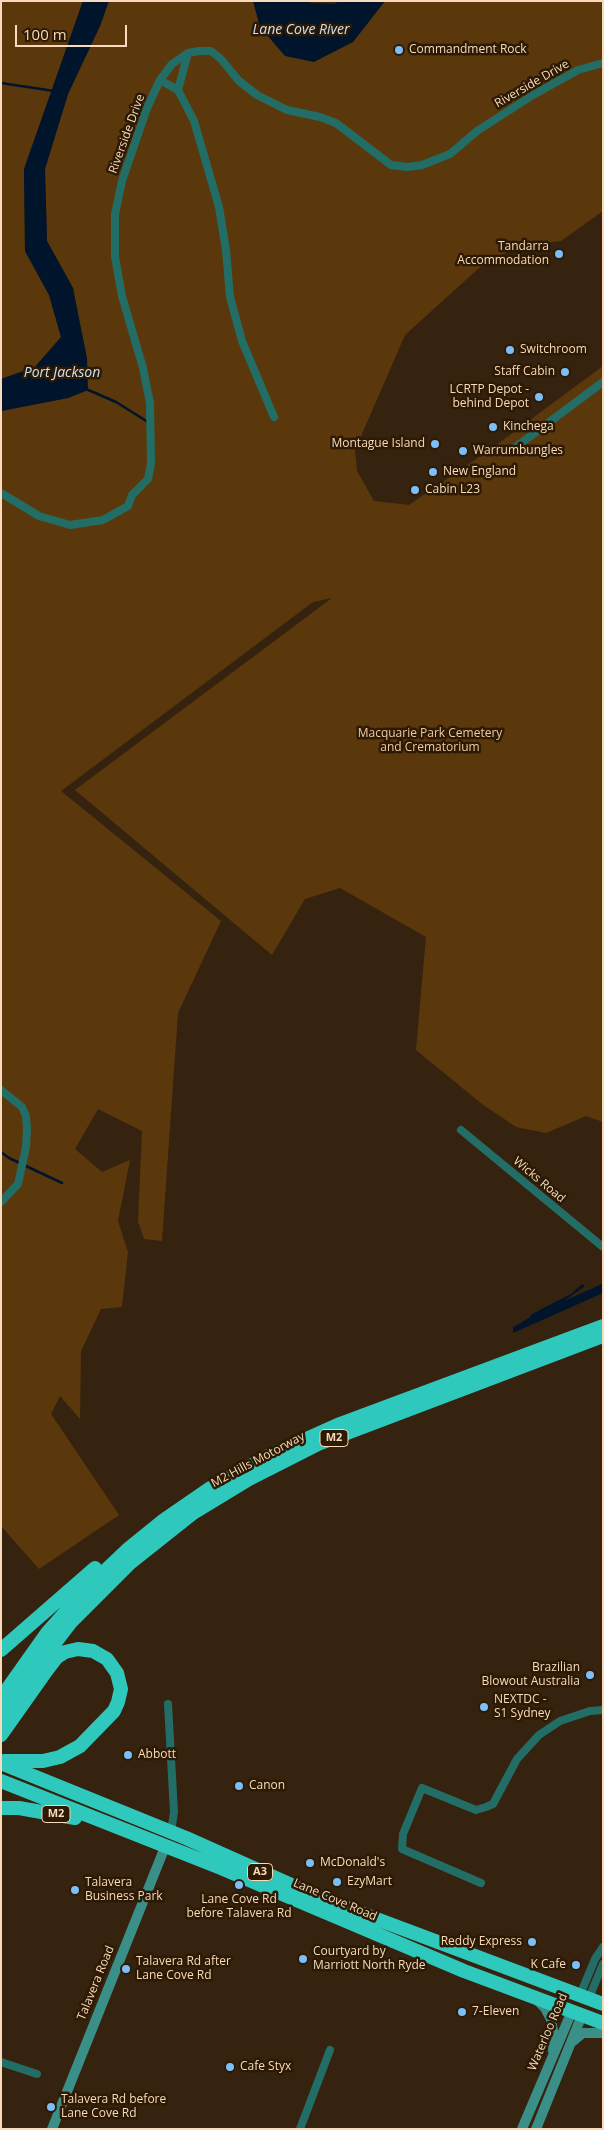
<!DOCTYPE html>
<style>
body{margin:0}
#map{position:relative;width:604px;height:2130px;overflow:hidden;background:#36230f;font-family:"Open Sans",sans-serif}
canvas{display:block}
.frame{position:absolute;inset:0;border:2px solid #f9daba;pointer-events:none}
.scale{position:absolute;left:15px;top:25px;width:112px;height:22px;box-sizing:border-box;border:2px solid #f9daba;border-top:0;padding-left:6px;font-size:15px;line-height:18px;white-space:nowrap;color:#f9daba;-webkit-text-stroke:4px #2c1a05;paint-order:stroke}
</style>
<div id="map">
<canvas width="604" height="2130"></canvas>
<div class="frame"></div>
<div class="scale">100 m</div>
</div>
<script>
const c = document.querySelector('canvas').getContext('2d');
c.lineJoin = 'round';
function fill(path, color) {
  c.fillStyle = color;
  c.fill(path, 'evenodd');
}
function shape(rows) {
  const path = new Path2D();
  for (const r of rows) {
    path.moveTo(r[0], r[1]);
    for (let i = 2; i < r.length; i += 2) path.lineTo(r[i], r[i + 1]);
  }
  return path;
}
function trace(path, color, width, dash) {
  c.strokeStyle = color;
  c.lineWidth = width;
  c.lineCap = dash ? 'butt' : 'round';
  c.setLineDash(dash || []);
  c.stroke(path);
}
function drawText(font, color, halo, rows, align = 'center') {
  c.font = font + ' "Open Sans",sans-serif';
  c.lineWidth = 5;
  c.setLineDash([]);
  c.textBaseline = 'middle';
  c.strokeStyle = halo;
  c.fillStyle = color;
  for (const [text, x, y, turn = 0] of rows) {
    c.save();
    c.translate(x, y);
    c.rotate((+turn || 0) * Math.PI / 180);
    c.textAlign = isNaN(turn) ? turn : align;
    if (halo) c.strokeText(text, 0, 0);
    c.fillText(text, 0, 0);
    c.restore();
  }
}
fill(shape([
 [1,1,83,1,24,169,25,251,49,295,61,337,35,367,1,379],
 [109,1,253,1,260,27,353,42,385,1,603,1,603,211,561,241,519,245,479,268,405,335,355,450,357,471,374,501,409,505,495,446,603,366,603,1122,586,1116,546,1133,516,1127,482,1104,416,1050,426,937,340,888,305,899,272,955,75,790,332,598,313,602,61,791,221,921,178,1013,162,1241,144,1239,138,1221,142,1131,98,1109,75,1149,102,1172,130,1160,118,1221,128,1252,122,1307,101,1309,81,1351,80,1419,60,1396,51,1414,119,1515,39,1569,1,1526,1,411,68,398,88,390,73,288,47,241,45,169,68,94,100,26]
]), '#5b380c');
fill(shape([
 [83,1,109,1,100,26,68,94,45,169,47,241,73,288,87,358,88,390,68,398,1,411,1,379,35,367,61,337,49,295,25,251,24,169],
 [253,1,308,1,311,3,335,4,339,1,385,1,353,42,314,62,285,56,260,27],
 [582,1284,585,1286,564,1301,602,1284,603,1293,513,1333,513,1327,529,1318,532,1314,571,1294]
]), '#00142b');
trace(shape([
 [1,83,54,91],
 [86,389,116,402,148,422],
 [1,1152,9,1158,62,1183]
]), '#00142b', 2.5);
trace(shape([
 [160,80,178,90,194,121,219,207,226,250,230,297,242,341,274,417],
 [178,90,188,53],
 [513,449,603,382],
 [1,493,39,516,70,525,103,520,128,506,132,495,148,479,151,464,150,403,143,368,122,296,115,257,115,214,122,181,147,108,160,80,172,64,188,53,199,51,211,51,221,59,239,81,257,95,287,110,320,117,336,123,391,165,407,167,422,165,450,154,477,131,533,95,578,70,603,63],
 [1,1090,22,1107,26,1116,27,1129,26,1147,18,1184,1,1202],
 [461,1130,603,1247],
 [168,1704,174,1812,171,1832],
 [481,1883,402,1849,403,1834,422,1788,476,1810,486,1807,493,1804,517,1759,539,1735,560,1721,590,1711,603,1710],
 [580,1995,595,1959,603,1947],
 [589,1998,603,1964],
 [1,2062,37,2074],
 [300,2129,330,2050]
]), '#226e67', 8);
trace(shape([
 [536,1999,545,2008,551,2019,554,2037,553,2051],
 [572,2042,583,2033,603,2033],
 [52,2129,165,1847],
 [522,2129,572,2011],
 [536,2129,582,2015]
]), '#3a9088', 10);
trace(shape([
 [1,1650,95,1568],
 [1,1698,47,1633,89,1586,127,1550,164,1520,209,1489,269,1456,340,1424,603,1326],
 [1,1718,15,1695,71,1622,130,1563,193,1513,249,1479,318,1444,603,1336],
 [1,1735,47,1670,57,1657,65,1652,78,1649,93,1651,107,1659,117,1673,121,1689,118,1702,114,1711,80,1746,60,1757,43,1761,4,1761],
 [1,1763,186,1838,318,1897,603,2004],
 [1,1781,221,1868,464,1971,603,2023],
 [1,1808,19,1808,75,1818]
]), '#2fc8bc', 14);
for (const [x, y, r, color] of [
 [399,50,5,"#7cbef9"],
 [559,254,5,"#7cbef9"],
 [510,350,5,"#7cbef9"],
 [565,372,5,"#7cbef9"],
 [539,397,5,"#7cbef9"],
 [493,427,5,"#7cbef9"],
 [435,444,5,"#7cbef9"],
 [463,451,5,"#7cbef9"],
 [433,472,5,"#7cbef9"],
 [415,490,5,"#7cbef9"],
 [590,1675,5,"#7cbef9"],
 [484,1707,5,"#7cbef9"],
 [128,1755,5,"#7cbef9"],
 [239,1786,5,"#7cbef9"],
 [310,1863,5,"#7cbef9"],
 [337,1882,5,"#7cbef9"],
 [239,1885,5,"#7cbef9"],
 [75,1890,5,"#7cbef9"],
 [532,1942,5,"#7cbef9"],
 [303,1959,5,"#7cbef9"],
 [576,1965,5,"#7cbef9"],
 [126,1969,5,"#7cbef9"],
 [462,2012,5,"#7cbef9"],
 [230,2067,5,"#7cbef9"],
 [51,2107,5,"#7cbef9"]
]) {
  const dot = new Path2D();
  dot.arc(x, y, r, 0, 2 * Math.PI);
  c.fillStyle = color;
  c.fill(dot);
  trace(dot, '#2c1a05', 2);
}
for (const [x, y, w] of [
 [334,1438,28],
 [56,1814,28],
 [260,1872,25]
]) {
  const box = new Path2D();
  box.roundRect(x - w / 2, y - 8.5, w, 17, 4);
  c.fillStyle = '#2c1a05';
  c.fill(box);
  trace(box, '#f9daba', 1);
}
drawText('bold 11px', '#f9daba', null, [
 ["M2",334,1438],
 ["M2",56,1814],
 ["A3",260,1872]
]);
drawText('12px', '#f9daba', '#2c1a05', [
 ["Commandment Rock",409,50],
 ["Tandarra",549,247,"right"],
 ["Accommodation",549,261,"right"],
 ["Switchroom",520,350],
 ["Staff Cabin",555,372,"right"],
 ["LCRTP Depot -",529,390,"right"],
 ["behind Depot",529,404,"right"],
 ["Kinchega",503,427],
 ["Montague Island",425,444,"right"],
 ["Warrumbungles",473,451],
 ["New England",443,472],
 ["Cabin L23",425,490],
 ["Brazilian",580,1668,"right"],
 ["Blowout Australia",580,1682,"right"],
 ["NEXTDC -",494,1700],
 ["S1 Sydney",494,1714],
 ["Abbott",138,1755],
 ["Canon",249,1786],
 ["McDonald's",320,1863],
 ["EzyMart",347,1882],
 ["Talavera",85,1883],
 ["Business Park",85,1897],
 ["Lane Cove Rd",239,1900,"center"],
 ["before Talavera Rd",239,1914,"center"],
 ["Reddy Express",522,1942,"right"],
 ["Courtyard by",313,1952],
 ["Marriott North Ryde",313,1966],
 ["Talavera Rd after",136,1962],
 ["Lane Cove Rd",136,1976],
 ["K Cafe",566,1965,"right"],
 ["7-Eleven",472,2012],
 ["Cafe Styx",240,2067],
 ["Talavera Rd before",61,2100],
 ["Lane Cove Rd",61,2114]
], 'left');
drawText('12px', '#f9daba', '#2c1a05', [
 ["Riverside Drive",532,84,-30],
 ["Riverside Drive",127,134,-70],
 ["Wicks Road",539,1180,40],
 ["M2 Hills Motorway",258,1460,-28],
 ["Lane Cove Road",335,1900,23],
 ["Talavera Road",96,1983,-68],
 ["Waterloo Road",548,2032,-67]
]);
drawText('12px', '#f1c9a1', '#2c1a05', [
 ["Macquarie Park Cemetery",430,734],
 ["and Crematorium",430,748]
]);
drawText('italic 14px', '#cce0f4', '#2c1a05', [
 ["Lane Cove River",301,30],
 ["Port Jackson",62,373]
]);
</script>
